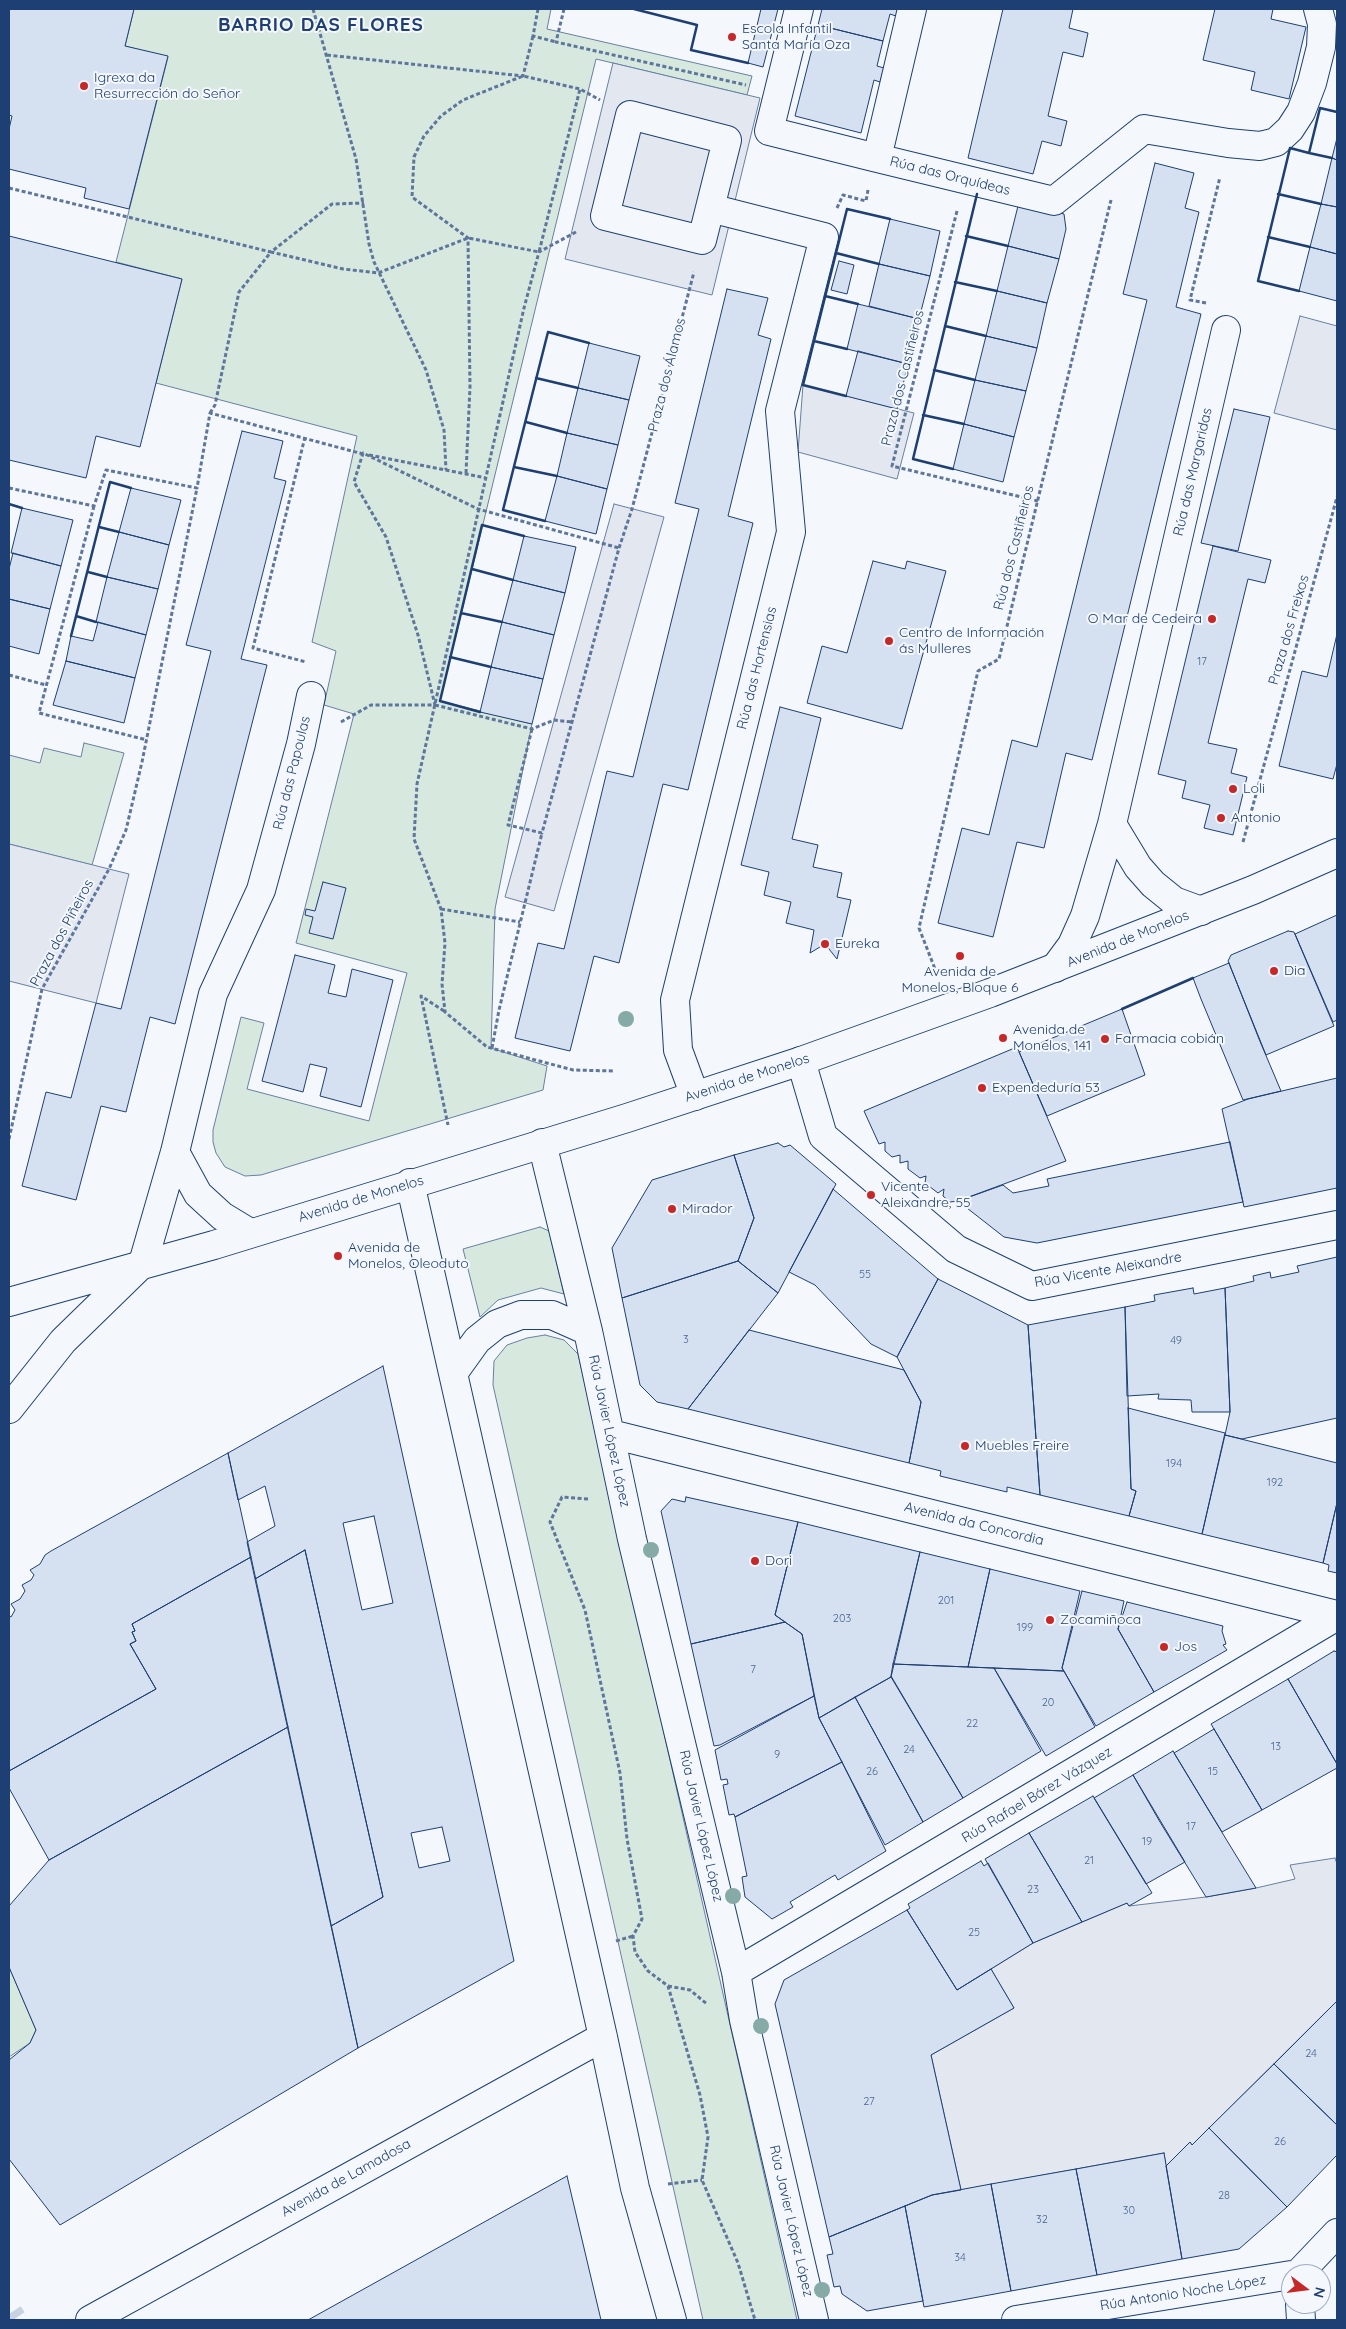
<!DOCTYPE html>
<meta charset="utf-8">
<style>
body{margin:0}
#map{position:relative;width:1346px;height:2329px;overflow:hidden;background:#f4f7fb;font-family:Quicksand,sans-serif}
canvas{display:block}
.frame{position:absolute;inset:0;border:10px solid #1d3f73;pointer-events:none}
.north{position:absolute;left:1281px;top:2264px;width:50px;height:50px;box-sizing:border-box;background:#f4f7fb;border:1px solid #9eadc5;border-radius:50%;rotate:105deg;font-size:14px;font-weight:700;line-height:20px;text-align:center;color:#1d3f73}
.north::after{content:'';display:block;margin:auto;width:18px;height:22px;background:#c62828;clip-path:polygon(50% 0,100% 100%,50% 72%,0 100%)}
</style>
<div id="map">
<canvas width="1346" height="2329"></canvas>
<div class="frame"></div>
<div class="north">N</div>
</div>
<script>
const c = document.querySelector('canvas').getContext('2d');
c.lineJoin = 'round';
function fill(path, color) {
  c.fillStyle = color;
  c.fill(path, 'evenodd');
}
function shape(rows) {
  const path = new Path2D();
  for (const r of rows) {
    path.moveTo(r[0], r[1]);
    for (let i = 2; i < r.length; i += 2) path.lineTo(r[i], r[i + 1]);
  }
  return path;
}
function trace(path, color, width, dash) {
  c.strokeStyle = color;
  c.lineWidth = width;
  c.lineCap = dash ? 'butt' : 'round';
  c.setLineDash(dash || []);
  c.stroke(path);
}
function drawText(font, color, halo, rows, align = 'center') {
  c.font = font + ' Quicksand,sans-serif';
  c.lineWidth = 4;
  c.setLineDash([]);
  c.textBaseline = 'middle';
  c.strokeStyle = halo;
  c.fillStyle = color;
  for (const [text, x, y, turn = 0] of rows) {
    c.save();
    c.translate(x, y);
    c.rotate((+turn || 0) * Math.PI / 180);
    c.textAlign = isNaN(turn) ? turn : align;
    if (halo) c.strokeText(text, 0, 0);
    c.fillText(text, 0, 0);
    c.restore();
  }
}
const green = shape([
 [134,9,551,9,547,29,752,76,747,95,596,59,440,701,532,724,495,909,491,1048,547,1066,543,1090,261,1175,245,1176,225,1167,216,1153,213,1142,213,1130,241,1017,264,1023,247,1089,369,1121,407,973,296,943,354,714,324,705,336,651,312,642,357,436,156,383,182,279,116,262,168,57,125,46,134,9],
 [84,743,124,753,92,865,9,844,9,755,40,763,44,748,81,757,84,743],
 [540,1227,549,1231,564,1294,541,1288,498,1300,480,1317,463,1249,540,1227],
 [545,1335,564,1340,578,1354,797,2320,703,2320,493,1385,494,1361,507,1345,527,1338,545,1335],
 [9,1967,36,2030,30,2043,9,2057,9,1967]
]);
fill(green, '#d7e8df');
trace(green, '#687fa3', 1);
const parking = shape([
 [613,63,760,98,712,295,565,259,613,63],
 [1300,316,1337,326,1337,430,1274,413,1300,316],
 [803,385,914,413,897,479,798,452,803,385],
 [614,504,664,517,554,911,505,897,614,504],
 [9,844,129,874,96,1003,9,981,9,844],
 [1335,1858,1337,1864,1337,2001,1192,2145,1190,2142,1166,2166,1164,2153,961,2190,931,2055,1014,2008,991,1969,1033,1943,1127,1903,1129,1906,1206,1897,1256,1888,1295,1879,1290,1865,1335,1858]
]);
fill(parking, '#e3e8f0');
trace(parking, '#687fa3', 1);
const building = shape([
 [9,9,134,9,125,46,168,56,129,209,84,198,86,188,9,169,9,129,12,116,9,115,9,9],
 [761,9,778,9,763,67,748,63,761,9],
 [822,9,898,9,896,16,890,14,883,41,818,25,822,9],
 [1003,9,1073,9,1069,28,1088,33,1083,57,1063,52,1048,116,1067,121,1064,133,1061,146,1042,141,1033,174,968,158,1003,9],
 [1215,9,1273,9,1271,19,1306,27,1289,99,1251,90,1255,72,1203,60,1215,9],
 [818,25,883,41,877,66,884,68,880,82,874,80,861,133,795,116,818,25],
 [1337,138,1337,160,1332,158,1337,138],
 [1332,158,1337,160,1337,207,1321,204,1332,158],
 [1155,163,1194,173,1185,208,1199,212,1176,307,1201,314,1092,760,1066,753,1044,848,1017,842,993,937,938,923,962,828,989,835,1012,740,1037,747,1147,300,1123,294,1155,163],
 [1019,202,1064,214,1066,229,1059,259,1008,246,1019,202],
 [1321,204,1337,207,1337,254,1310,247,1321,204],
 [890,219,940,231,930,276,879,264,890,219],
 [9,236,182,279,140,447,96,436,86,478,9,460,9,236],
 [1008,246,1059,259,1047,303,997,291,1008,246],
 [1310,247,1337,254,1337,301,1299,291,1310,247],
 [839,261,854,265,847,294,831,290,839,261],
 [879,264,930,276,919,319,869,306,879,264],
 [727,289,768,298,758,335,771,339,728,516,753,523,688,790,663,784,619,963,594,956,570,1051,515,1038,538,943,564,949,607,771,633,777,699,509,675,503,727,289],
 [997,291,1047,303,1037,348,986,336,997,291],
 [858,304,919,319,908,364,847,349,858,304],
 [986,336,1037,348,1026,391,975,380,986,336],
 [589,343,640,356,629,400,578,388,589,343],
 [858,351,908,364,897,409,846,396,858,351],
 [975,380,1026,391,1014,437,964,424,975,380],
 [578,388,629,400,618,445,567,433,578,388],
 [1234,409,1270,417,1238,551,1201,543,1234,409],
 [964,424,1014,437,1003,482,953,469,964,424],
 [242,431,283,441,274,478,286,481,241,659,267,665,175,1024,150,1017,126,1112,101,1106,76,1200,22,1186,46,1092,71,1098,96,1003,121,1009,211,651,186,645,242,431],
 [567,433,618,445,607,489,557,476,567,433],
 [557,476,607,489,596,534,545,521,557,476],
 [131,488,181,500,169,545,119,532,131,488],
 [22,508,73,520,61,566,11,553,22,508],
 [119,532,169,545,158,589,107,577,119,532],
 [524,536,576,547,565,593,513,580,524,536],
 [1213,546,1271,560,1265,583,1248,579,1208,743,1237,749,1231,773,1247,777,1233,835,1204,828,1210,805,1182,798,1186,781,1158,774,1213,546],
 [13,553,61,566,50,609,9,599,9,569,13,553],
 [873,561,905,569,907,561,946,571,902,729,807,703,822,646,847,653,873,561],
 [107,577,158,589,146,635,96,622,107,577],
 [513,580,565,593,554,635,502,622,513,580],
 [9,599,50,609,39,654,9,646,9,599],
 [98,622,146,635,135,678,66,661,71,636,93,641,98,622],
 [502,622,554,635,543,679,491,667,502,622],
 [1337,634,1337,764,1333,779,1279,766,1302,671,1327,677,1337,634],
 [66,661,135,678,124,723,53,705,66,661],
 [491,667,543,679,532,724,480,712,491,667],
 [780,707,821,718,792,839,818,845,813,867,842,873,837,897,851,900,837,959,825,944,810,953,814,930,786,923,791,902,764,895,769,872,741,865,780,707],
 [323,882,346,888,333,939,309,933,313,917,305,915,306,909,315,911,323,882],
 [1337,915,1337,1020,1333,1022,1295,934,1337,915],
 [1288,931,1294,932,1334,1026,1266,1055,1228,961,1231,955,1288,931],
 [295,955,335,965,328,993,346,997,352,969,393,980,361,1107,320,1096,327,1068,310,1064,303,1092,262,1081,295,955],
 [1229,963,1259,1039,1281,1091,1243,1100,1201,999,1193,978,1229,963],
 [1122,1009,1145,1075,1047,1116,1019,1052,1122,1009],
 [1017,1047,1066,1161,958,1201,950,1202,943,1196,944,1189,938,1193,925,1183,926,1176,920,1178,908,1169,908,1161,900,1163,900,1155,892,1157,885,1151,885,1142,879,1144,864,1111,1017,1047],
 [1337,1078,1337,1188,1244,1207,1222,1109,1248,1099,1337,1078],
 [1230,1142,1243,1202,1037,1243,1004,1237,958,1201,1003,1185,1013,1193,1049,1186,1047,1179,1230,1142],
 [778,1143,784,1147,790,1145,836,1184,778,1293,738,1261,754,1218,734,1155,778,1143],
 [734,1155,754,1218,738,1261,622,1298,612,1248,652,1180,734,1155],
 [833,1189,938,1279,897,1357,871,1344,815,1285,789,1272,833,1189],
 [1337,1257,1337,1418,1242,1439,1225,1435,1230,1412,1225,1288,1254,1281,1253,1276,1270,1272,1271,1278,1299,1272,1297,1266,1337,1257],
 [738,1261,778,1293,688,1409,657,1402,640,1385,622,1298,738,1261],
 [938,1279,1028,1325,1040,1495,1007,1487,1007,1492,940,1476,941,1471,909,1463,921,1402,897,1357,938,1279],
 [1193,1288,1194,1294,1225,1288,1230,1412,1192,1412,1191,1400,1158,1399,1159,1394,1127,1396,1125,1307,1155,1301,1154,1295,1193,1288],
 [1125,1307,1131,1489,1136,1491,1129,1516,1040,1495,1028,1325,1125,1307],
 [749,1330,904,1370,921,1402,909,1463,688,1409,749,1330],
 [383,1366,514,1961,358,2048,331,1926,383,1897,305,1550,255,1579,247,1542,275,1526,265,1486,238,1500,228,1453,383,1366],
 [374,1516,393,1603,362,1610,343,1523,374,1516],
 [442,1827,450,1861,419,1868,411,1833,442,1827],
 [1128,1408,1225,1433,1202,1534,1129,1516,1136,1491,1131,1489,1128,1408],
 [1225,1435,1337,1463,1337,1503,1323,1563,1202,1534,1225,1435],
 [228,1453,251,1557,132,1624,135,1631,132,1632,136,1641,130,1644,156,1689,9,1771,9,1616,11,1617,15,1610,11,1604,20,1599,25,1591,22,1585,31,1580,34,1575,30,1570,40,1564,45,1555,51,1551,228,1453],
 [686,1497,798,1522,775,1615,785,1622,691,1644,661,1511,672,1499,685,1502,686,1497],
 [1337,1503,1337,1573,1328,1571,1329,1565,1323,1563,1337,1503],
 [798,1522,920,1552,891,1677,819,1718,802,1634,775,1615,798,1522],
 [305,1550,383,1897,331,1926,255,1579,305,1550],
 [920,1552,990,1569,968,1667,893,1664,920,1552],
 [251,1557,288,1727,49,1860,9,1788,9,1771,156,1689,130,1644,136,1641,132,1632,135,1631,132,1624,251,1557],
 [990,1569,1080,1591,1062,1668,1064,1671,968,1667,990,1569],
 [1082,1591,1124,1601,1118,1629,1154,1692,1096,1726,1062,1668,1082,1591],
 [1127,1602,1223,1626,1222,1631,1226,1644,1223,1645,1227,1650,1154,1692,1118,1629,1127,1602],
 [785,1622,802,1634,814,1696,720,1745,714,1746,691,1644,785,1622],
 [1334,1651,1337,1652,1337,1764,1288,1679,1334,1651],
 [893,1664,994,1668,1041,1751,963,1798,891,1676,893,1664],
 [994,1668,1064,1671,1095,1727,1046,1756,994,1668],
 [891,1677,963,1798,923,1822,855,1697,891,1677],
 [1288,1679,1337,1764,1337,1768,1262,1810,1211,1724,1288,1679],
 [814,1696,819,1718,842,1762,735,1817,734,1814,729,1815,723,1785,728,1784,727,1779,721,1780,715,1750,814,1696],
 [855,1697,923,1822,885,1845,819,1718,855,1697],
 [288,1727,358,2048,60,2225,9,2159,9,2060,30,2043,36,2030,9,1967,9,1906,49,1860,288,1727],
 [1214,1729,1262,1810,1222,1832,1174,1753,1214,1729],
 [1173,1751,1226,1839,1256,1888,1206,1897,1160,1822,1133,1775,1173,1751],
 [842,1762,886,1851,838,1880,835,1875,790,1902,793,1907,772,1919,745,1897,742,1877,747,1876,735,1817,842,1762],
 [1133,1775,1185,1862,1146,1884,1094,1798,1133,1775],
 [1093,1796,1152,1893,1129,1906,1127,1903,1082,1922,1029,1833,1093,1796],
 [1029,1833,1082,1922,1033,1943,985,1859,1029,1833],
 [981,1861,984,1866,988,1863,1033,1943,957,1990,907,1910,910,1908,908,1904,981,1861],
 [907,1910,957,1990,991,1969,1014,2008,931,2055,961,2190,932,2195,829,2237,775,2004,784,1980,907,1910],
 [1337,2001,1337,2125,1274,2064,1337,2001],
 [1274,2064,1337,2125,1337,2155,1287,2207,1209,2128,1274,2064],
 [1209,2128,1287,2207,1239,2249,1182,2259,1166,2166,1190,2142,1192,2145,1209,2128],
 [1164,2153,1182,2259,1097,2275,1076,2169,1164,2153],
 [1076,2169,1097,2275,1011,2291,991,2184,1076,2169],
 [567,2176,601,2320,308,2320,362,2290,567,2176],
 [991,2184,1011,2291,924,2307,905,2206,932,2195,991,2184],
 [905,2206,923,2301,867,2311,842,2294,840,2286,834,2287,827,2255,833,2254,829,2237,905,2206]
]);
fill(building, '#d5e0f0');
trace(building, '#1d3f73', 1);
trace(shape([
 [9,2314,13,2320]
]), '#c9d2e0', 28, [28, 14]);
const street = shape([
 [799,9,769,131,877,158],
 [912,9,877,158,1054,201,1144,129,1228,143,1260,146,1276,142,1290,129,1301,112,1312,83,1321,47,1322,24,1318,9],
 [1112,824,1138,867,1153,884,1174,901,1201,911],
 [1055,968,1072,945,1085,916,1112,824,1226,330],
 [801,1061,823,1136,956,1249,1032,1286,1337,1225],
 [695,1096,678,1050,675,1000,791,532,780,411,824,237,710,208,727,140,630,115,605,216,702,240,710,208],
 [542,1143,588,1331,632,1539,736,1972,744,2020,814,2320],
 [175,1152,198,1194,222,1216,250,1233],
 [410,1183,603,2037,635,2188,672,2320],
 [143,1263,175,1152,213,994,261,890,301,744,311,696],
 [454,1372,477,1340,497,1324,521,1315,552,1315,588,1331],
 [611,1434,1337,1615],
 [736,1972,1337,1616],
 [1298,2274,1337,2233],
 [1300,2304,1301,2320],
 [90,2320,603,2037],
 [1016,2320,1291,2275]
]);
const secondary = shape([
 [9,1302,214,1245,627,1118,801,1061,990,993,1253,890,1337,853],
 [9,1409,63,1341,140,1266]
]);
trace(street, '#1d3f73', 30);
trace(secondary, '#1d3f73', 30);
trace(shape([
 [313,9,356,159,369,244,374,262,426,370,444,430,446,470],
 [538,9,533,36,556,42],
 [564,9,556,42,746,85],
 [327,55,523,76,533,36],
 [9,188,271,252,332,204,364,203],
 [837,208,843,195,866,201,868,190],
 [957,211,892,466,1038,501],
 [576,232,539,252,524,308,417,784,414,839,441,909,445,943,442,984,445,1012,487,1047,573,1070,614,1071],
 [1206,303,1190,300,1220,177],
 [210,413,215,405,239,292,271,252,343,269,378,273,468,238,539,252,580,89],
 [305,437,253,648,306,662],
 [369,455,486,478],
 [466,473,470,387,468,238,412,197,414,157,424,136,441,116,463,100,523,76,580,89,600,100],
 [9,488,94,506,106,470,197,488,210,413,363,454],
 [94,506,39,713,147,740],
 [9,675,46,685],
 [435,705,532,729,554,720,572,722],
 [341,722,371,705,435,705,418,635,386,537,354,482,363,453,478,509,619,548],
 [532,729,508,825,542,833,619,548,632,509,694,272],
 [1243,842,1337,497],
 [441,909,520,922],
 [937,974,919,928,978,671,999,659,1111,200],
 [444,1011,421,996,448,1125],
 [492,1048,499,1010,542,833],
 [9,1139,42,989,109,869,126,830,142,762,197,488],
 [588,1499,562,1497,550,1522,585,1610,620,1773,627,1839,642,1919,633,1936,635,1952,648,1971,668,1986,700,2095,708,2137,702,2180,738,2263,755,2320],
 [616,1941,633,1936],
 [668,1986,690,1990,707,2004],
 [668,2184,702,2180]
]), '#5e769c', 3, [4, 2.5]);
trace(street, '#f4f7fb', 28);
trace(secondary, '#f4f7fb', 28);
trace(shape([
 [634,9,697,25,691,50,748,63],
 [1309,153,1332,158],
 [1278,194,1321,204],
 [966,236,1008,246],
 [1268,237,1310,247],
 [836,253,879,264],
 [955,282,997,291],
 [1299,291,1258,281,1290,148,1309,153,1320,108,1337,112],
 [825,296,858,304],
 [945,326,986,336],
 [814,341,847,349],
 [934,370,975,380],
 [536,378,578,388],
 [846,396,803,385,847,209,890,219],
 [923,415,964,424],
 [526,422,567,433],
 [514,467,557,476],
 [953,469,913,459,977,194],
 [9,504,22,508],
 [545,521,503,510,548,332,589,343],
 [99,527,119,532],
 [472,569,513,580],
 [88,572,107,577],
 [461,613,502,622],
 [76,616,96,622],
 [71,636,110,482,131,488],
 [450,657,491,667],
 [480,712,440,701,482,525,524,536],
 [1122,1009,1193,978]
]), '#1d3f73', 2.5);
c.fillStyle = '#86aba6';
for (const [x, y] of [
 [626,1019],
 [651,1550],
 [733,1896],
 [761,2026],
 [822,2290]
]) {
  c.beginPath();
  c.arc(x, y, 8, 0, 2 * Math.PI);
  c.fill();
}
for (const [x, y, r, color] of [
 [732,37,5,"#c62828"],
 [84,86,5,"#c62828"],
 [1212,619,5,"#c62828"],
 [889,641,5,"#c62828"],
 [1233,789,5,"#c62828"],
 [1221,818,5,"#c62828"],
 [825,944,5,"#c62828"],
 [960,956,5,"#c62828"],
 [1274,971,5,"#c62828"],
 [1003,1038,5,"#c62828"],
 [1105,1039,5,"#c62828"],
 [982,1088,5,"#c62828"],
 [871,1195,5,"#c62828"],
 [672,1209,5,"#c62828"],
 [338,1256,5,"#c62828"],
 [965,1446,5,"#c62828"],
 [755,1561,5,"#c62828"],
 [1050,1620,5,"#c62828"],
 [1164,1647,5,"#c62828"]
]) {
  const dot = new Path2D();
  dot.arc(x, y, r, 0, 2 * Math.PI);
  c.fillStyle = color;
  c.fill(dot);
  trace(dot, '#f4f7fb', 2);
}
drawText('11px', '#4b6792', null, [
 ["17",1202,662],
 ["55",865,1275],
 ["3",686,1340],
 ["49",1176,1341],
 ["194",1174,1464],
 ["192",1275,1483],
 ["201",946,1601],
 ["203",842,1619],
 ["199",1025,1628],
 ["7",753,1670],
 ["20",1048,1703],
 ["22",972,1724],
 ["13",1276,1747],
 ["24",909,1750],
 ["9",777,1755],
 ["26",872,1772],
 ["15",1213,1772],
 ["17",1191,1827],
 ["19",1147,1842],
 ["21",1089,1861],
 ["23",1033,1890],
 ["25",974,1933],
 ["24",1311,2054],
 ["27",869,2102],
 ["26",1280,2142],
 ["28",1224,2196],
 ["30",1129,2211],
 ["32",1042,2220],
 ["34",960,2258]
]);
drawText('14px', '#1d3f73', '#f4f7fb', [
 ["Escola Infantil",742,29],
 ["Santa María Oza",742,45],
 ["Igrexa da",94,78],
 ["Resurrección do Señor",94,94],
 ["O Mar de Cedeira",1202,619,"right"],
 ["Centro de Información",899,633],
 ["ás Mulleres",899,649],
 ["Loli",1243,789],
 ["Antonio",1231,818],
 ["Eureka",835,944],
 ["Dia",1284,971],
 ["Avenida de",960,972,"center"],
 ["Monelos, Bloque 6",960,988,"center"],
 ["Avenida de",1013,1030],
 ["Monelos, 141",1013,1046],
 ["Farmacia cobián",1115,1039],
 ["Expendeduría 53",992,1088],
 ["Vicente",881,1187],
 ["Aleixandre, 55",881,1203],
 ["Mirador",682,1209],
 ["Avenida de",348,1248],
 ["Monelos, Oleoduto",348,1264],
 ["Muebles Freire",975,1446],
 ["Dori",765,1561],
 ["Zocamiñoca",1060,1620],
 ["Jos",1174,1647]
], 'left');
drawText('14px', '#1d3f73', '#f4f7fb', [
 ["Rúa das Orquídeas",950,176,14],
 ["Praza dos Álamos",667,375,-76],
 ["Praza dos Castiñeiros",903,378,-76],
 ["Rúa das Margaridas",1193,472,-77],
 ["Rúa dos Castiñeiros",1014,548,-76],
 ["Praza dos Freixos",1289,630,-74],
 ["Rúa das Hortensias",757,668,-76],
 ["Rúa das Papoulas",292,773,-76],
 ["Praza dos Piñeiros",62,933,-62],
 ["Avenida de Monelos",1128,939,-22],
 ["Avenida de Monelos",747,1078,-18],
 ["Avenida de Monelos",361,1199,-17],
 ["Rúa Vicente Aleixandre",1108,1270,-10],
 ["Rúa Javier López López",609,1431,78],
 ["Avenida da Concordia",974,1524,14],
 ["Rúa Rafael Bárez Vázquez",1037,1795,-31],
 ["Rúa Javier López López",701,1826,77],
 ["Avenida de Lamadosa",346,2178,-29],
 ["Rúa Javier López López",791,2221,77],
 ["Rúa Antonio Noche López",1183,2293,-9]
]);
c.letterSpacing = '1px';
drawText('bold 19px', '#1d3f73', '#f4f7fb', [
 ["BARRIO DAS FLORES",321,25]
]);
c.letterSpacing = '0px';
</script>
